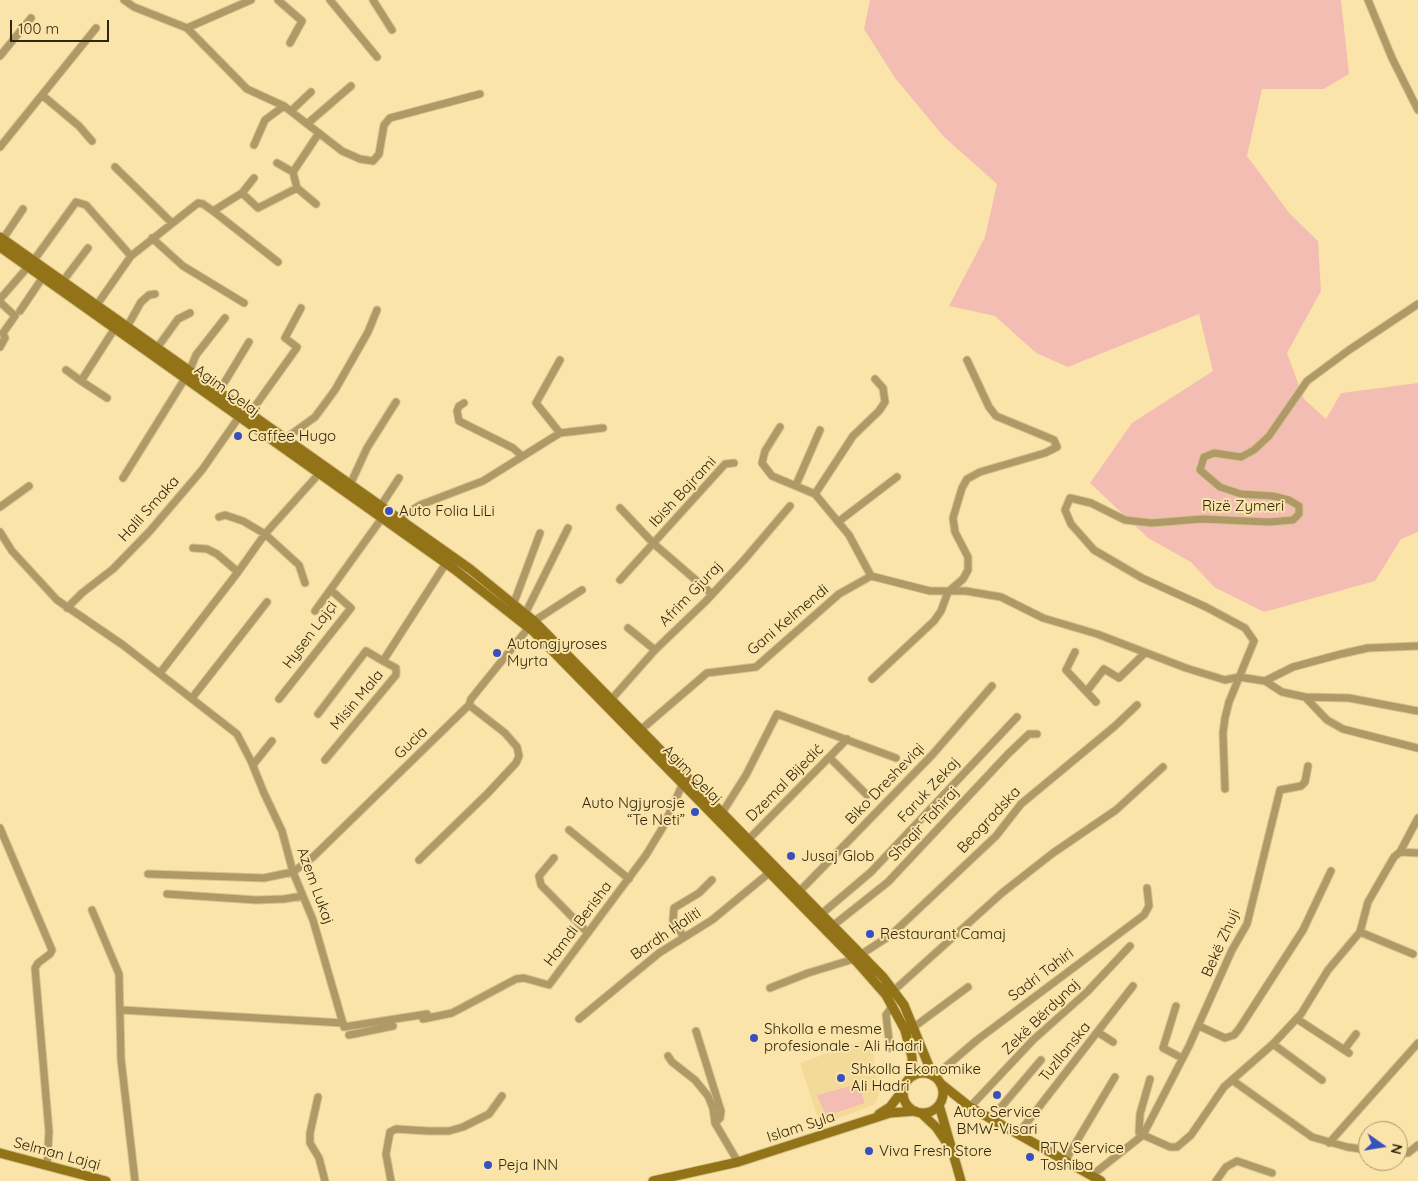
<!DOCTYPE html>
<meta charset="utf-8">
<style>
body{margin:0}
#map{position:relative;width:1418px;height:1181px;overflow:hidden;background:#fbe4a9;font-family:Quicksand,sans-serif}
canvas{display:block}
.north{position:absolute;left:1358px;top:1121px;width:50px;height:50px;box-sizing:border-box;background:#fbe4a9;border:1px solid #a9986b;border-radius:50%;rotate:103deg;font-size:14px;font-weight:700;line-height:20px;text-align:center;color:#2f260e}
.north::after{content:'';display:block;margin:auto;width:18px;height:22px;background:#3650c1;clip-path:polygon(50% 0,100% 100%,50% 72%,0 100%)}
.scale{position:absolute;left:10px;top:20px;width:99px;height:22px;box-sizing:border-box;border:2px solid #2f260e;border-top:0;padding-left:6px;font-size:15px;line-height:18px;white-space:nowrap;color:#2f260e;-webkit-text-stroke:4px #fbe4a9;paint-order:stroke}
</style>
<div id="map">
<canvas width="1418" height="1181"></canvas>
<div class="north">N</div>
<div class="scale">100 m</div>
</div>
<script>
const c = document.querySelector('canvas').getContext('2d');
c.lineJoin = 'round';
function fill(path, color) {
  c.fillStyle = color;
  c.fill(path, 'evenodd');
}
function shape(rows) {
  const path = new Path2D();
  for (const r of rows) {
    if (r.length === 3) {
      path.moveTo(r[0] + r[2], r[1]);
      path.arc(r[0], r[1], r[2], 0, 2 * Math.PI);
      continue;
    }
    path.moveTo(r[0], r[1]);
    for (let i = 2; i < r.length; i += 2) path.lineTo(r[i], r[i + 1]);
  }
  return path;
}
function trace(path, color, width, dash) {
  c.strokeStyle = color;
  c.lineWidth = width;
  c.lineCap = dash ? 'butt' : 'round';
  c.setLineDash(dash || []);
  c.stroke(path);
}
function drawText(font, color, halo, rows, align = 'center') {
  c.font = font + ' Quicksand,sans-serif';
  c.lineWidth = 4;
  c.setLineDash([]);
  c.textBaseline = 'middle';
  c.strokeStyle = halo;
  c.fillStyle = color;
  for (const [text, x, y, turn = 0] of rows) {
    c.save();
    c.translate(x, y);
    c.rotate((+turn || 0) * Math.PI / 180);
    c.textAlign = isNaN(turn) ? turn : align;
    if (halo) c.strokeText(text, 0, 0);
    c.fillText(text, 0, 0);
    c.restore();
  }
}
fill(shape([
 [867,1039,872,1044,879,1093,875,1104,820,1125,800,1063]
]), '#f4da98');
fill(shape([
 [870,0,1341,0,1349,74,1324,89,1262,89,1247,156,1290,214,1318,241,1321,291,1287,353,1304,399,1326,419,1341,393,1418,383,1418,532,1401,539,1375,581,1264,612,1214,587,1191,562,1148,538,1090,483,1132,423,1213,371,1199,314,1068,367,1036,353,995,316,949,306,985,237,997,184,944,137,895,78,864,29],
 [858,1084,865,1103,826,1116,817,1095]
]), '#f4bdb4');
const street = shape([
 [124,0,134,7,187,28,247,89,284,106,342,151,360,159,373,161,379,154,384,125,390,118,480,94],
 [278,0,302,21,290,43],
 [330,0,377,57],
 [373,0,392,30],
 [1368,0,1392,58,1418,110],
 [187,28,251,0],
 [0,56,31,18],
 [42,95,79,126,92,141],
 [291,111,311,92],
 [307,124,351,86],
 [254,145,265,120,284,106],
 [0,147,96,28],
 [277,163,293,172],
 [115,167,172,223],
 [293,172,319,133],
 [297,188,316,204],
 [242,193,258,208,297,188,293,172],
 [213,211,242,193,254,178],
 [152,238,183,266,244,303],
 [3,239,23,209],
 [63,281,88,248],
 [0,299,34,260,76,202,86,205,131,256],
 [0,302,15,316,3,333,5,338,0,347],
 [94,309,131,256,198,203,203,204,213,211,278,262],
 [20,311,43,277],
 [127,327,141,302,149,295,155,294],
 [157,348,178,319,190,313],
 [560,360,536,403,560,433],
 [66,370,81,381,115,328],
 [81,381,107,398],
 [218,393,249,342],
 [464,403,459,406,457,411,459,421,513,448,522,456],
 [248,416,296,349,297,347,285,338,301,308],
 [780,427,765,451,762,463,772,476,815,494,849,535,871,576],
 [282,441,315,417,335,390,368,332,377,310],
 [123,478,189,372,196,355,225,318],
 [796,485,820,430],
 [349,487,367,448,396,402],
 [815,494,853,436,879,411,885,402,883,388,875,379],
 [0,507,29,486],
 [380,507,399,478],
 [620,508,654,544,712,594],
 [219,517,225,515,243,521,265,534,299,565,305,583],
 [838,522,897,477],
 [399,523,406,514,420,505,483,481,560,433,603,428],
 [0,532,12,551,57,600,123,645,237,734,251,761,264,793,282,831,293,872,313,920,344,1027,427,1014],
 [193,548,207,549,217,554,238,572],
 [620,580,725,464,734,463],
 [67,608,82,593,113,569,149,532,202,470,239,417],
 [512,608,540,533],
 [315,611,382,518],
 [525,614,568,528],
 [628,628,655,650],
 [1075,652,1066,670,1096,702],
 [160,673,238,572,265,534,325,467],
 [872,679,934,621,941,611,948,592,963,579,968,570,968,557,955,532,953,518,962,488,967,479,980,472,1045,453,1057,447,1054,440,996,416,989,407,967,360],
 [1265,681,1293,667,1341,654,1368,648,1418,646],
 [1087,691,1104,669,1119,678,1145,653],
 [1305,697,1349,698,1418,711],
 [192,698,267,602],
 [279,699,351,608,332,591],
 [609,702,655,650,706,601,744,560,790,506],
 [318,714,366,651,383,661],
 [637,733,707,673,756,667,839,594,871,576,930,591,966,591,1001,597,1043,618,1097,634,1186,668,1225,680,1239,677,1265,681,1282,692,1305,697,1327,720,1343,729,1417,748],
 [830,758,867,795],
 [325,760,396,675,396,668,383,661,448,560],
 [253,765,272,741],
 [1225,789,1223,733,1225,718,1229,702,1254,641,1245,628,1206,607,1142,578,1094,550,1071,524,1065,510,1070,498,1091,503,1125,520,1152,523,1202,519,1269,522,1293,520,1299,514,1299,506,1289,500,1273,496,1241,494,1220,487,1200,470,1204,457,1214,453,1241,457,1254,450,1269,436,1307,381,1349,350,1418,304],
 [722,813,746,775,777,714,896,758],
 [0,828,52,950,50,954,38,963,35,968,49,1132,47,1165],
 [569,830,629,879],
 [746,842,847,739],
 [1400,852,1418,818],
 [554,858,539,876,541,885,588,933],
 [419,860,487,794,516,763,519,756,517,747,505,733,469,705],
 [148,874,264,878,293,872,313,857,469,705,471,699,534,621,582,590],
 [167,894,256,900,284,899,303,896],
 [796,895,933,754,992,686],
 [92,910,119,974,121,1059,135,1181],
 [819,916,871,872,1017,717],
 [830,928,888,882,1008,754,1029,734,1037,734],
 [1360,932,1413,954],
 [683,936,673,920,674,908,699,893,712,880],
 [770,988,808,973,854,959,891,935,996,836,1021,804,1115,726,1137,705],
 [891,993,1002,893,1053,853,1116,810,1163,767],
 [1176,1006,1163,1048,1182,1058],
 [121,1010,343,1023],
 [423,1019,452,1013,516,979,524,978,549,985,646,855,663,827,684,781],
 [579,1019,659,953,712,920,769,873],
 [1297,1019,1349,1053],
 [1199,1026,1225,1038,1234,1035,1239,1029,1303,930,1331,871],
 [914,1027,968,987],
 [696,1031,721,1111,720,1118,715,1123,738,1162],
 [1099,1033,1113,1042],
 [349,1035,393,1026],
 [1273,1044,1322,1080],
 [890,1048,886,1015,893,1005],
 [1344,1050,1356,1034],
 [668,1056,672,1062,695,1080,708,1096,713,1108,715,1123],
 [936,1078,942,1070,977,1040,1144,915,1149,906,1147,888],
 [1150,1079,1140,1114,1139,1133,1143,1135,1189,1046,1232,950,1247,924,1280,790,1301,786,1305,782,1308,766],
 [1232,1080,1312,1137,1347,1147,1368,1150],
 [318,1097,310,1133,310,1143,319,1158,325,1181],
 [970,1107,1033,1040,1087,992,1130,946],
 [991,1119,1041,1060],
 [1018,1134,1133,986],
 [1329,1143,1418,1043],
 [1398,1153,1408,1153,1418,1145],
 [1065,1161,1115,1077],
 [1091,1176,1143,1135,1170,1147,1177,1147,1191,1135,1224,1087,1273,1044,1301,1014,1328,970,1360,932,1368,902,1394,857,1400,852,1418,853],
 [391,1181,386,1154,390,1132,396,1129,428,1131,449,1131,463,1127,489,1114,502,1096],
 [1216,1181,1226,1167,1237,1161,1272,1173]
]);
const secondary = shape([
 [0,237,470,569,534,621,883,977,904,1005,933,1076],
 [0,247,454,569,534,632,857,962,886,995,905,1030,912,1057,913,1076],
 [923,1093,20],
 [940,1083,970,1107,1101,1181],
 [939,1105,961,1181],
 [921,1113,936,1127,949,1146],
 [879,1114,890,1107,903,1090],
 [0,1153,106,1181],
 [653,1181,738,1162,890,1113,915,1111]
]);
trace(street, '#d6c28d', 9);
trace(secondary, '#d6c28d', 11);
trace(street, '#ae9967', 7);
trace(secondary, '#927317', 9);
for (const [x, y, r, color] of [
 [238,436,5,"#3650c1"],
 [389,511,5,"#3650c1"],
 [497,653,5,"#3650c1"],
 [695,812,5,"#3650c1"],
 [791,856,5,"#3650c1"],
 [870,934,5,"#3650c1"],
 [754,1038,5,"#3650c1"],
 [841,1078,5,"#3650c1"],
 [997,1095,5,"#3650c1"],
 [869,1151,5,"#3650c1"],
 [1030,1157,5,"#3650c1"],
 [488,1165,5,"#3650c1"]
]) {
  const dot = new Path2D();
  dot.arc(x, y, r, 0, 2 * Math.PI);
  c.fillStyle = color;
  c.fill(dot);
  trace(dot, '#fbe4a9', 2);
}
drawText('15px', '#2f260e', '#fbe4a9', [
 ["Agim Qelaj",227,391,36],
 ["Ibish Bajrami",683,492,-47],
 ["Rizë Zymeri",1243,506],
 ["Halil Smaka",149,509,-48],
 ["Afrim Gjuraj",691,594,-46],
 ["Gani Kelmendi",788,620,-40],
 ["Hysen Lajçi",310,635,-53],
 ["Misin Mala",357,700,-50],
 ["Gucia",411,743,-44],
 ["Agim Qelaj",692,775,45],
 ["Dzemal Bijedić",785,783,-45],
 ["Biko Dresheviqi",885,784,-46],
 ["Faruk Zekaj",929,790,-47],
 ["Beogradska",989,820,-47],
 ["Shaqir Tahiraj",924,824,-47],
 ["Azem Lukaj",315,886,70],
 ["Hamdi Berisha",578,924,-53],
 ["Bardh Haliti",666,934,-34],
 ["Bekë Zhuji",1221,943,-66],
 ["Sadri Tahiri",1041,975,-37],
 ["Zekë Bërdynaj",1041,1017,-44],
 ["Tuzllanska",1065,1052,-51],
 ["Islam Syla",801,1127,-18],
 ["Selman Lajqi",57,1154,15]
]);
drawText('15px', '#2f260e', '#fbe4a9', [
 ["Caffee Hugo",248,436],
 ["Auto Folia LiLi",399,511],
 ["Autongjyroses",507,644],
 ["Myrta",507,661],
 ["Auto Ngjyrosje",685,803,"right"],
 ["“Te Neti”",685,820,"right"],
 ["Jusaj Glob",801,856],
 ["Restaurant Camaj",880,934],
 ["Shkolla e mesme",764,1029],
 ["profesionale - Ali Hadri",764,1046],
 ["Shkolla Ekonomike",851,1069],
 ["Ali Hadri",851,1086],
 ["Auto Service",997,1112,"center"],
 ["BMW-Visari",997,1129,"center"],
 ["RTV Service",1040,1148],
 ["Toshiba",1040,1165],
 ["Viva Fresh Store",879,1151],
 ["Peja INN",498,1165]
], 'left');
</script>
